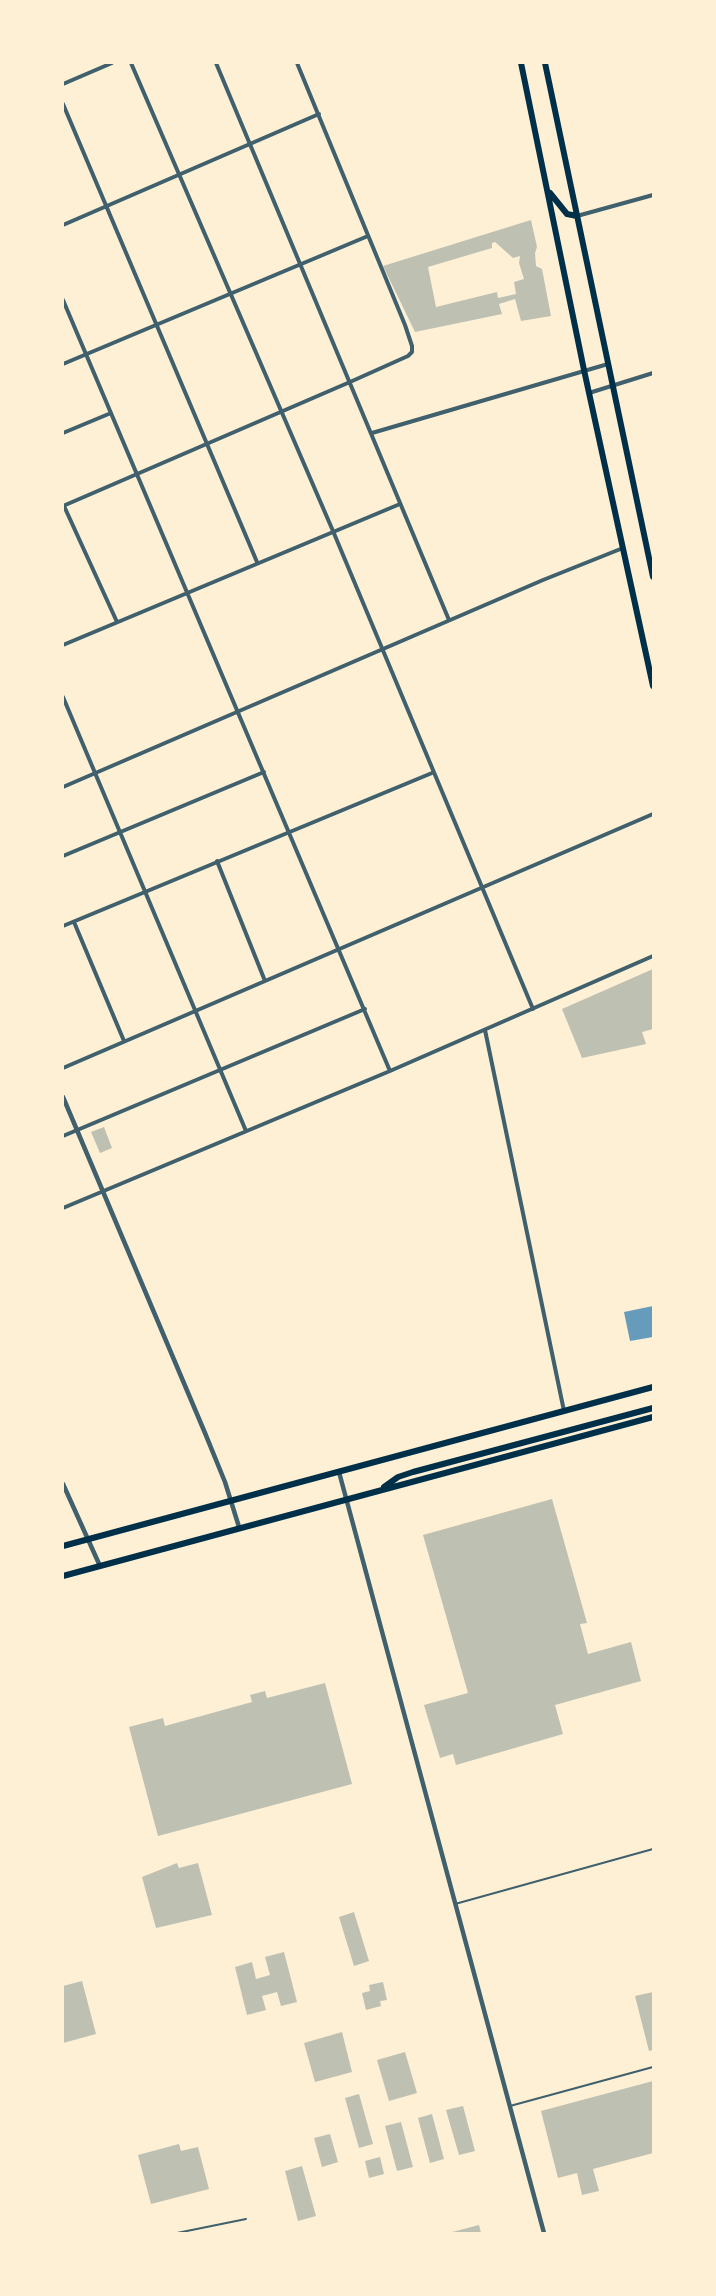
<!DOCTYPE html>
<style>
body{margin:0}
#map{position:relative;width:716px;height:2296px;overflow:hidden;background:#fdf0d5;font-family:Rubik,sans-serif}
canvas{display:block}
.frame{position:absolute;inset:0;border:64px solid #fdf0d5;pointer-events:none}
</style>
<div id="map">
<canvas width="716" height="2296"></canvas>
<div class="frame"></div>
</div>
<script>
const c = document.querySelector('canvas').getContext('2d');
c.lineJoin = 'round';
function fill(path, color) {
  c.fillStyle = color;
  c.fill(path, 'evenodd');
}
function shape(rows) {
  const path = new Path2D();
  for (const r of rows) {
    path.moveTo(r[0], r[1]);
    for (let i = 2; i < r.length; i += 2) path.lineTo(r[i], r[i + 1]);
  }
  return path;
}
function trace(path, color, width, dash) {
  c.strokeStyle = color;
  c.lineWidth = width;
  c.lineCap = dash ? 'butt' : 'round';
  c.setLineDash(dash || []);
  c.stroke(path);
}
fill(shape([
 [653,1306,653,1337,630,1341,624,1312]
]), '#669bbc');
fill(shape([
 [531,220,537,247,535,253,536,266,542,269,551,316,521,321,515,299,499,304,502,314,415,332,383,266],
 [495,242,513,258,520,256,519,263,524,279,514,282,516,294,498,298,497,292,436,307,428,267,492,248,492,243],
 [653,969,653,1029,642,1032,646,1044,582,1058,562,1009],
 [104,1127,112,1148,100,1153,91,1132],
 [552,1499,587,1623,580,1624,588,1654,631,1642,641,1681,555,1705,563,1734,456,1765,453,1754,440,1758,424,1705,468,1693,423,1535],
 [325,1683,352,1784,158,1836,129,1727,163,1718,165,1726,252,1702,250,1695,265,1691,267,1698],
 [177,1863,179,1868,198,1863,212,1915,156,1928,142,1877],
 [354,1912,369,1961,354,1966,339,1917],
 [284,1952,297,2002,281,2006,277,1992,262,1996,266,2010,247,2015,235,1967,252,1962,256,1979,270,1975,265,1957],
 [82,1981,96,2034,63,2043,63,1986],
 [383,1982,387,2000,380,2001,381,2006,366,2010,362,1993,370,1991,369,1985],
 [653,1992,653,2050,649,2051,635,1996],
 [342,2032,352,2072,315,2082,304,2043],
 [405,2052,417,2093,389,2101,377,2060],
 [653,2081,653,2153,593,2169,599,2191,582,2195,577,2173,558,2178,541,2111],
 [359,2094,373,2144,359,2148,345,2098],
 [463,2106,475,2151,459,2155,446,2110],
 [432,2114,444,2159,430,2163,418,2118],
 [401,2122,413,2167,397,2171,385,2126],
 [330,2134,338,2162,322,2167,314,2138],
 [179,2144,181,2151,198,2147,209,2189,151,2204,138,2155],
 [380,2157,384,2174,369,2178,365,2161],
 [302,2166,316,2216,298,2221,285,2171],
 [479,2225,481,2233,452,2233,452,2232]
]), '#bec0b2');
trace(shape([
 [455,1904,653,1849],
 [510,2106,653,2067],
 [177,2233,246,2219]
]), '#3f606c', 2);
trace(shape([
 [131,63,333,531,533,1009],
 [216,63,449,620],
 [63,84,112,63],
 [63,104,257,562],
 [577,216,653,195],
 [63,225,319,114],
 [63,300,390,1071],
 [63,364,368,236],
 [589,393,653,373],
 [63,433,111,413],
 [372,433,608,364],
 [63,506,350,382,408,356,412,352,412,346,405,325,297,63],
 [64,506,117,622],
 [63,645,400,504],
 [63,697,246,1131],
 [63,787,543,580,623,548],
 [63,856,264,772],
 [217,861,265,981],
 [74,922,124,1041],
 [63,926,432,773],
 [485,1030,564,1411],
 [63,1068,653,814],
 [63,1136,365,1009],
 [63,1208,390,1071,653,956]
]), '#3f606c', 4);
trace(shape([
 [63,1097,205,1433,225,1482,239,1527],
 [339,1472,544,2233],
 [63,1484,100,1566]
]), '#3f606c', 4.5);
trace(shape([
 [521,63,584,370,653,686],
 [545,63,653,577],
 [550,193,567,214,577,216],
 [384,1487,398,1477,413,1472,653,1408],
 [63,1546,653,1387],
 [63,1576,653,1417]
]), '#003049', 6);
</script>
